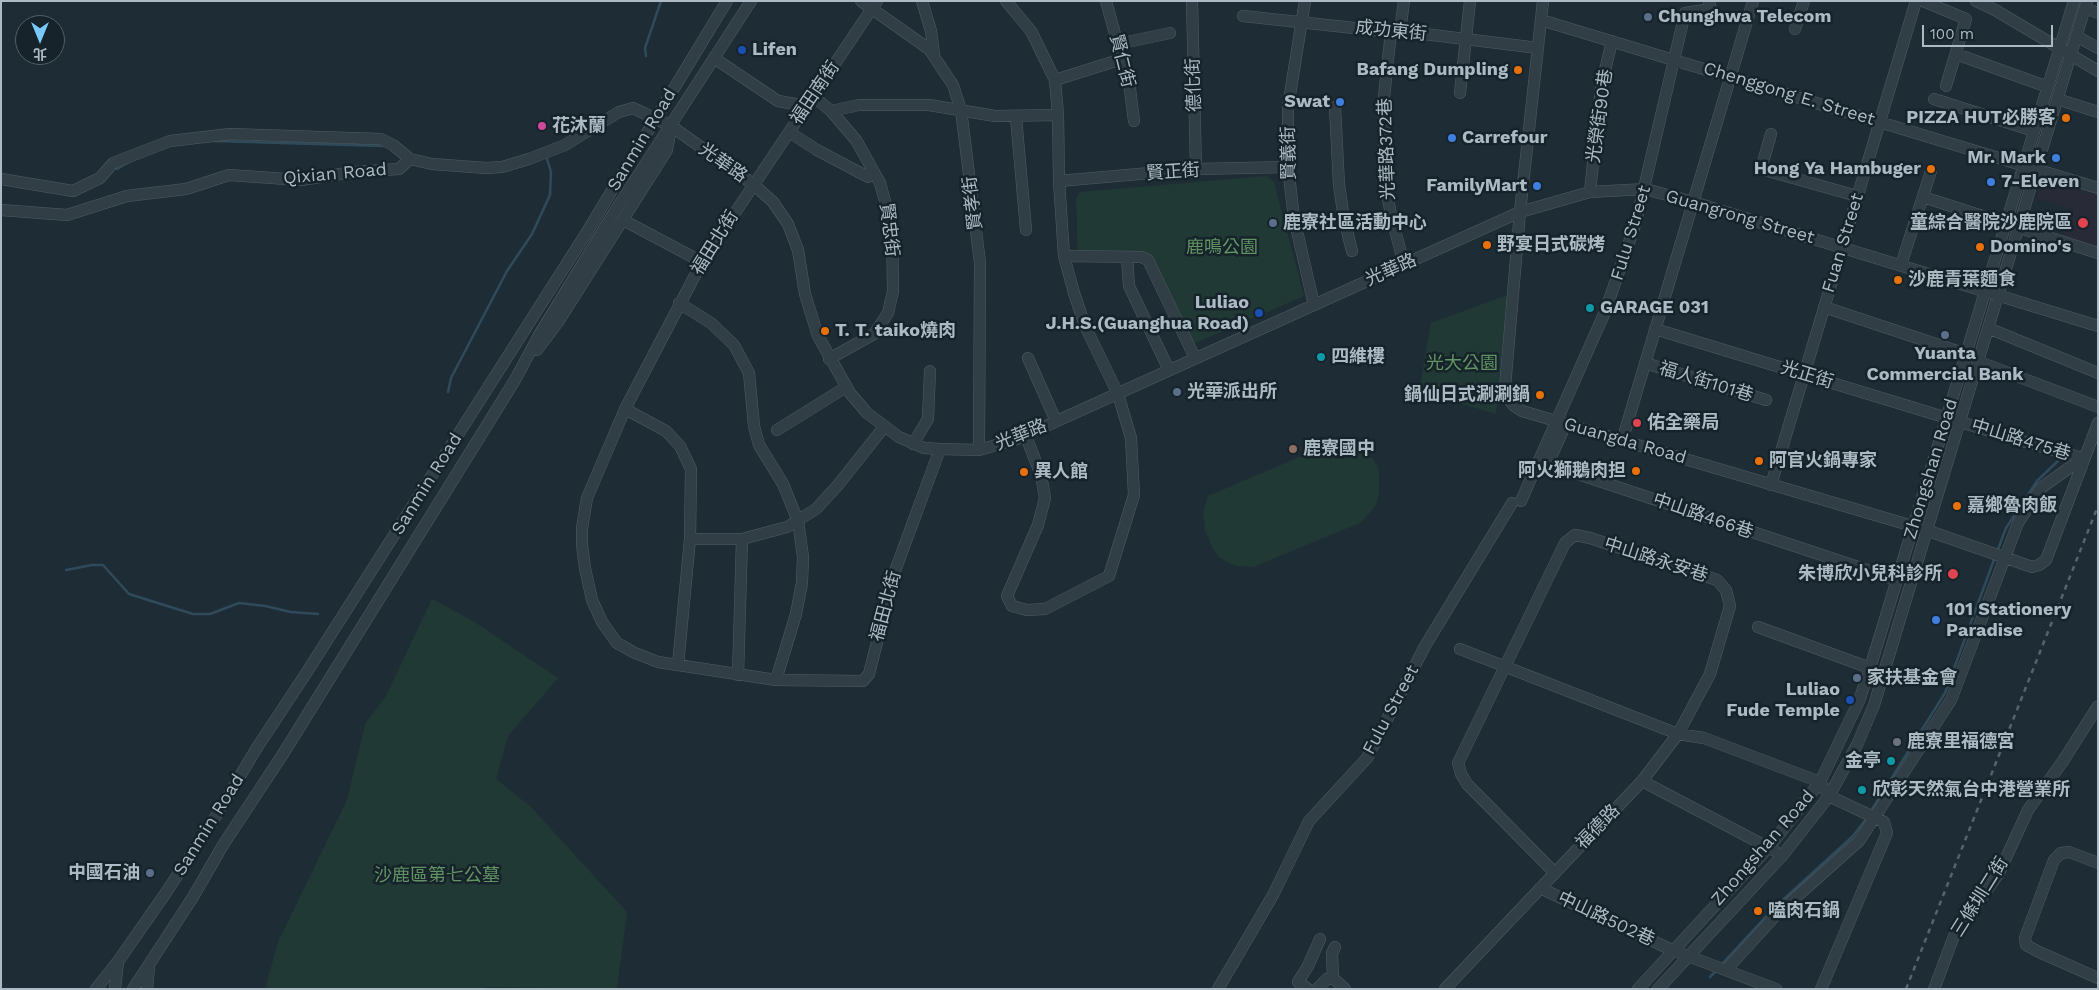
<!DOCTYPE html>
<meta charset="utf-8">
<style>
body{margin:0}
#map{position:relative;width:2099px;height:990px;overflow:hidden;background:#1e2d35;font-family:"Work Sans","Noto Sans TC",sans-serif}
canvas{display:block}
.frame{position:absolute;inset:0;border:2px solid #abbac4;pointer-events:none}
.north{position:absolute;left:15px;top:15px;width:50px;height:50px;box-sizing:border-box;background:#17232a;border:1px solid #525f68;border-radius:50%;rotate:180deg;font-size:14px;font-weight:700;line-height:20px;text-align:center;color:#abbac4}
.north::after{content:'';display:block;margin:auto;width:18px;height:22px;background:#78c8fb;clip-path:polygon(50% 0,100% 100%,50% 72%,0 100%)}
.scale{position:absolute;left:1922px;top:25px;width:131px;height:22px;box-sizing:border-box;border:2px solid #abbac4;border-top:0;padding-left:6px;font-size:15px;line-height:18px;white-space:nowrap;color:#abbac4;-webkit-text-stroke:4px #17232a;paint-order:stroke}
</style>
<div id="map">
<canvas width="2099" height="990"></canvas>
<div class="frame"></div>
<div class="north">北</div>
<div class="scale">100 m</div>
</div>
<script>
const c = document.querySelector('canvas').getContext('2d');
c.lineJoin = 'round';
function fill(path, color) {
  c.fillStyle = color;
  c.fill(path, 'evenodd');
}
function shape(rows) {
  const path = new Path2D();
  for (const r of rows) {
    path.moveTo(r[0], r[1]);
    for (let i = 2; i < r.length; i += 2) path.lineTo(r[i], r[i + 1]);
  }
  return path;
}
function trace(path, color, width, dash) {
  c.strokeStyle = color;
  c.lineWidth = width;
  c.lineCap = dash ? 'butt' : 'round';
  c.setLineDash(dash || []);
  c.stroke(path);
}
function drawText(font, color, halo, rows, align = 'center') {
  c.font = font + ' "Work Sans","Noto Sans TC",sans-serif';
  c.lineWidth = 5;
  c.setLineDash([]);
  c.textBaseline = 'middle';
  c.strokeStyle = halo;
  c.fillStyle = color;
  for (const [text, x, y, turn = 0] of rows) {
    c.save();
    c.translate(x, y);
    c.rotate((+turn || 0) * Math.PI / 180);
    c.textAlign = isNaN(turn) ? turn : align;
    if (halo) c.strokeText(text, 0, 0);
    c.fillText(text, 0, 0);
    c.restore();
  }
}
fill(shape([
 [2042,178,2098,195,2098,248,2063,237,2071,208,2036,199]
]), '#292a37');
fill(shape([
 [1267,176,1274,182,1304,296,1193,344,1158,271,1137,258,1078,258,1076,199,1080,192],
 [1507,295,1496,414,1419,391,1431,323],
 [1342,442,1357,448,1368,455,1374,460,1379,470,1379,492,1376,505,1362,522,1253,567,1236,566,1220,558,1213,549,1205,530,1203,512,1208,496,1332,443],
 [432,599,473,621,558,678,508,736,496,779,531,807,627,912,617,989,486,987,486,989,265,989,278,942,347,800,365,724,386,696]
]), '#213935');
trace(shape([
 [646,56,645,48,661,1],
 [215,141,383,146],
 [117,169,129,162],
 [448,392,451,378,507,271,532,234,550,195,551,172,547,159],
 [1997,552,2006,528,2037,481,2060,459],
 [66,570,92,565,103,565,129,594,193,614,210,614,239,603,265,606,291,612,318,614],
 [1871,811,1945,693,1995,557],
 [1721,965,1775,907,1852,837,1867,818],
 [1710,977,1716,971]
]), '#2f4b5b', 2.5);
const minor = shape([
 [861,1,929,49,953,85,961,110,980,263,979,450],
 [877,1,702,262,625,409,587,498,582,528,582,545,585,568,592,600,602,622,617,643,635,653,658,662,776,680,863,681,869,674,895,571,940,449],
 [922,1,931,31,934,55],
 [1006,1,1031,31,1055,80,1058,115,1059,181,1064,256,1074,293,1085,326,1118,394,1131,438,1134,495,1109,576,1045,609,1027,610,1012,606,1007,596,1038,525,1045,498,1041,475,1025,434],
 [1106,1,1130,89,1134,121],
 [1192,1,1196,169],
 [1305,1,1288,107,1288,167,1294,218,1314,305],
 [1543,1,1520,212,1505,387,1507,397,1513,405,1522,411,1926,530,2032,567,2039,565,2046,560,2098,423],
 [1923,1,1966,19,1946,86],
 [1976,1,1995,10,2098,71],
 [2085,8,2098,13],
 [1243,16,1391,32,1400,31,1538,48],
 [1541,20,2098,188],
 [1795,29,1804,1],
 [1400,31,1404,1],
 [1391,32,1383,106,1386,187,1391,215,1404,264],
 [2076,36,2098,48],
 [1118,44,1170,33],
 [1956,54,2048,87],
 [714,58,778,101,806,106],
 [1055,80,1122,59],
 [1460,93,1470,1],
 [813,96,831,111,856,140,880,183,892,226,893,291,888,313,874,334,829,359],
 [1934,99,2034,131],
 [2057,99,2098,112],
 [1335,107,1339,185,1344,219,1352,251],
 [831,111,859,105,929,105,995,116,1058,115],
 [1016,117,1026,230],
 [789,132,817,150,868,177],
 [1771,134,1761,169,1857,196],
 [1,179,73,191,100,178,113,163,170,141,230,134,381,139,393,145,410,159,432,164,486,168,502,167,529,159,565,145,619,112,633,108,671,126,753,184,773,202,788,224,798,250,805,294,818,336,850,393,867,413,899,437,924,448,940,449,979,450,1017,439,1520,212,1590,192,1645,189,1693,202,2098,326],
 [1059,181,1196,169,1288,167],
 [1590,192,1601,87,1612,41],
 [1923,197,2098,253],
 [1,210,67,215,127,196,186,189,229,175,301,180,354,172,399,169,410,159],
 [623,220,702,262],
 [1064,256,1141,257,1148,260,1195,358],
 [1127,257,1129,286,1169,370],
 [1901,265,1931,171],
 [679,303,711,323,734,345,749,373,754,426,759,445,783,484,798,521,803,557,802,583,796,614,776,680],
 [1824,307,1966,354],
 [1988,328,2098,373],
 [1655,329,2049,449,2083,458],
 [537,350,558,322,667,150,670,133],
 [1028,358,1056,421],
 [1977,361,2098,407],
 [1645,363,1766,400],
 [625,409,666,431,680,446,691,469,690,539,678,665],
 [1566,424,1550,459,1551,465,1897,580],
 [777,430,846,387],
 [1622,441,1753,1],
 [913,444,928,419,930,371],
 [1771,485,1916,1],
 [1521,501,1605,312,1636,222,1685,13,1711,9,1709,1],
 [690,539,742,539,787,527,816,509,838,485,884,427],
 [1758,627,1870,668],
 [1460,649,1678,734,1704,738,1820,782,1829,796,1884,822,1887,833,1821,989],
 [738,675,742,539],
 [1642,781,1775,851],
 [2098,863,2069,852,2061,853,2054,860,2025,938,2026,945,2039,952,2098,978],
 [1540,888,1672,950,1776,989],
 [1726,970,1776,915,1859,841,1951,700,2018,523,2041,488,2083,458],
 [1333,978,1332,953,1335,947],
 [96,989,119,960,165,894,213,821,258,746,305,675,585,235,727,1],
 [115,989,118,962],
 [133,989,193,897,223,845,283,754,448,488,515,380,539,335,615,211,751,1],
 [147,989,149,967],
 [1218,989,1273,895,1309,821,1367,758,1425,646,1512,503],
 [1308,989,1298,982,1308,966,1320,939],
 [1317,989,1327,979,1333,978,1345,989],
 [1445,989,1642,781,1678,734,1710,674,1730,606,1726,590,1717,580,1590,538,1575,535,1565,543,1458,763,1461,774,1467,784,1554,872],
 [1638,989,1769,847,1820,782,1859,701,1870,668,2074,1],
 [1658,989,1782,856,1829,796,1857,745,1874,705,2087,1],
 [1934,989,1954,936,1999,873,2028,810,2063,761,2098,706]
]);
trace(minor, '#4f5c64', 12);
trace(minor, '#313e46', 11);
trace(shape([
 [1906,989,2098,506]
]), '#53646e', 2.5, [5, 5]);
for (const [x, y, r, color] of [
 [1648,17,5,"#5c6f8a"],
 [742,50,5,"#1a4fb4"],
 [1518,70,5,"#e8710a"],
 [1340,102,5,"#3f7fe0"],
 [2066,118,5,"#e8710a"],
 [542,126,5,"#d1479c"],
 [1452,138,5,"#3f7fe0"],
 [2056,158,5,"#3f7fe0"],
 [1931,169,5,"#e8710a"],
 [1991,182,5,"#3f7fe0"],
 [1537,186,5,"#3f7fe0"],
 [1273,223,5,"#5c6f8a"],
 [2083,223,6,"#e0444e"],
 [1487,245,5,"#e8710a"],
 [1980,247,5,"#e8710a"],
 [1898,280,5,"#e8710a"],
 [1590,308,5,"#0f9aa8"],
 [1259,313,5,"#1a4fb4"],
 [825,331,5,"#e8710a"],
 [1945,335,5,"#5c6f8a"],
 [1321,357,5,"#0f9aa8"],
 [1177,392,5,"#5c6f8a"],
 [1540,395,5,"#e8710a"],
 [1637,423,5,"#e0444e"],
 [1293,449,5,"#8d6e63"],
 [1759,461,5,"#e8710a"],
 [1636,471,5,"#e8710a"],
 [1024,472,5,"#e8710a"],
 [1957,506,5,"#e8710a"],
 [1953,574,6,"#e0444e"],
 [1936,620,5,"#3f7fe0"],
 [1857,678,5,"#5c6f8a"],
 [1850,700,5,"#1a4fb4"],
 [1897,742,5,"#6b7280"],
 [1891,761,5,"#0f9aa8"],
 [1862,790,5,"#0f9aa8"],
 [150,873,5,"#5c6f8a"],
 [1758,911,5,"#e8710a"]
]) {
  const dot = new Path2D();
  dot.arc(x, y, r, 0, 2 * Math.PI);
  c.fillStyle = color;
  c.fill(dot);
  trace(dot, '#17232a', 2);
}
drawText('bold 18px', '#abbac4', '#17232a', [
 ["Chunghwa Telecom",1658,17],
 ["Lifen",752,50],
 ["Bafang Dumpling",1508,70,"right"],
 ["Swat",1330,102,"right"],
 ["PIZZA HUT必勝客",2056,118,"right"],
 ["花沐蘭",552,126],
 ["Carrefour",1462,138],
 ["Mr. Mark",2046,158,"right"],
 ["Hong Ya Hambuger",1921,169,"right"],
 ["7-Eleven",2001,182],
 ["FamilyMart",1527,186,"right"],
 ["鹿寮社區活動中心",1283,223],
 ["童綜合醫院沙鹿院區",2072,223,"right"],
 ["野宴日式碳烤",1497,245],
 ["Domino's",1990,247],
 ["沙鹿青葉麵食",1908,280],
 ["Luliao",1249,303,"right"],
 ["J.H.S.(Guanghua Road)",1249,324,"right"],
 ["GARAGE 031",1600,308],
 ["T. T. taiko燒肉",835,331],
 ["Yuanta",1945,354,"center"],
 ["Commercial Bank",1945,375,"center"],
 ["四維樓",1331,357],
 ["光華派出所",1187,392],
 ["鍋仙日式涮涮鍋",1530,395,"right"],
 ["佑全藥局",1647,423],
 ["鹿寮國中",1303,449],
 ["阿官火鍋專家",1769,461],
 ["阿火獅鵝肉担",1626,471,"right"],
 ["異人館",1034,472],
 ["嘉鄉魯肉飯",1967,506],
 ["朱博欣小兒科診所",1942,574,"right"],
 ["101 Stationery",1946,610],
 ["Paradise",1946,631],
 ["家扶基金會",1867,678],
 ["Luliao",1840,690,"right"],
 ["Fude Temple",1840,711,"right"],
 ["鹿寮里福德宮",1907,742],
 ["金亭",1881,761,"right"],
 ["欣彰天然氣台中港營業所",1872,790],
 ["中國石油",140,873,"right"],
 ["嗑肉石鍋",1768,911]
], 'left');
drawText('18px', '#abbac4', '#17232a', [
 ["成功東街",1391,31,6],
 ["賢仁街",1122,61,76],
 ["德化街",1194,85,-92],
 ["福田南街",815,93,-56],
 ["Chenggong E. Street",1789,94,17],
 ["光榮街90巷",1600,116,-82],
 ["Sanmin Road",642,140,-59],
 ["光華路372巷",1387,149,-92],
 ["賢義街",1289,153,-91],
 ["光華路",723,163,35],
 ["賢正街",1173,172,-4],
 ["Qixian Road",335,174,-5],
 ["賢孝街",973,203,-97],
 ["Guangrong Street",1740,217,16],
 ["賢忠街",889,230,83],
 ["Fulu Street",1631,233,-73],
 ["福田北街",715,243,-58],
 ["Fuan Street",1843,243,-73],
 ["光華路",1391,270,-24],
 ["光正街",1807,375,17],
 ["福人街101巷",1706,382,17],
 ["光華路",1021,435,-22],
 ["中山路475巷",2021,440,17],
 ["Guangda Road",1625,441,16],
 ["Zhongshan Road",1931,469,-73],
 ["Sanmin Road",427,484,-58],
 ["中山路466巷",1703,516,19],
 ["中山路永安巷",1656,560,18],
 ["福田北街",886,606,-75],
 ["Fulu Street",1391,710,-62],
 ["Sanmin Road",209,825,-58],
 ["福德路",1598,827,-46],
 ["Zhongshan Road",1763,848,-49],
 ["三條圳二街",1980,897,-58],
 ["中山路502巷",1606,919,25]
]);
drawText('18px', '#629463', '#17232a', [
 ["鹿鳴公園",1222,248],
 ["光大公園",1462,364],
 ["沙鹿區第七公墓",437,876]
]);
</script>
